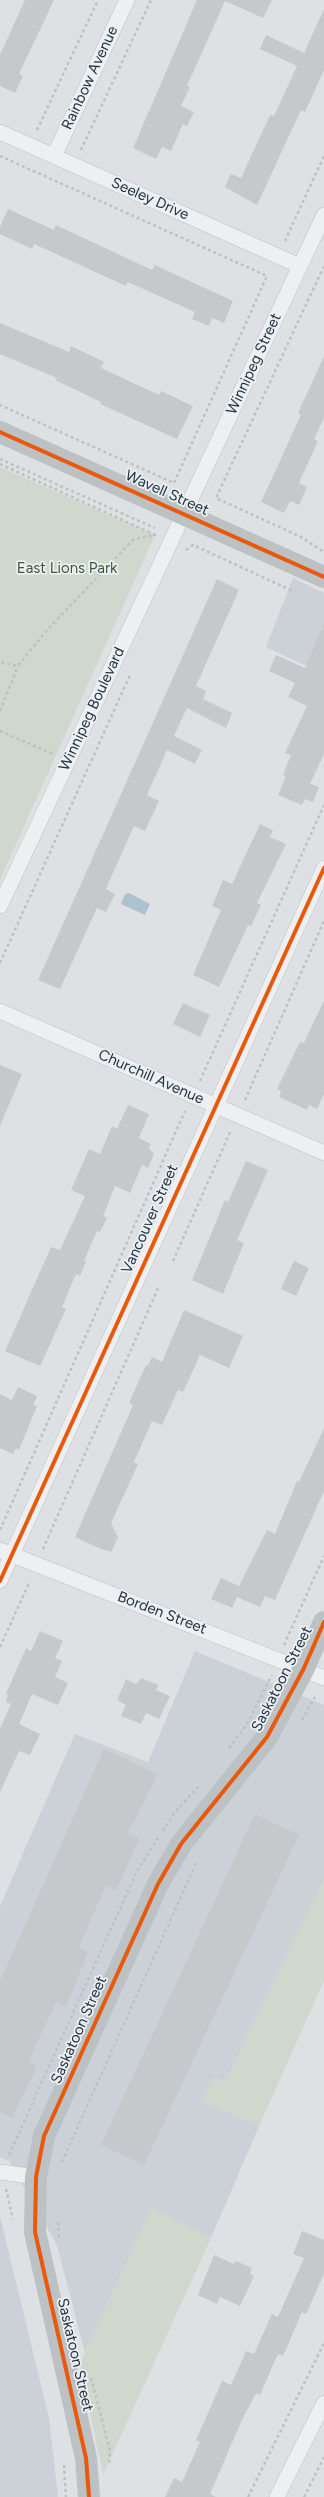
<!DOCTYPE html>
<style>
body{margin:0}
canvas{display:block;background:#dee1e3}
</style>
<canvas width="324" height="2497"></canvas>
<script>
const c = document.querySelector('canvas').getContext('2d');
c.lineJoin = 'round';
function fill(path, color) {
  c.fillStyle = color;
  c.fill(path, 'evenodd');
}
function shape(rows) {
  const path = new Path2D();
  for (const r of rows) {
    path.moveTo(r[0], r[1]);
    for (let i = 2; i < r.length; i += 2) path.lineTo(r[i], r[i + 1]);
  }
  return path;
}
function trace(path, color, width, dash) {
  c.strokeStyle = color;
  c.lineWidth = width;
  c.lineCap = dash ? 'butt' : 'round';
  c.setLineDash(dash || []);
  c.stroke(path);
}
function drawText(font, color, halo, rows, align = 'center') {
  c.font = font + ' Figtree,sans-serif';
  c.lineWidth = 3.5;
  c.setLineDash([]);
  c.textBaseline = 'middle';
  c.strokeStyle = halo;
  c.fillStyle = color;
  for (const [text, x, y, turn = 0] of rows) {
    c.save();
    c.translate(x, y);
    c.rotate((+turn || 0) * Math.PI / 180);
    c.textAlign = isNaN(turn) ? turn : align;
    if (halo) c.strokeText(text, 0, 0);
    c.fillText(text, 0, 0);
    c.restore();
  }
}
fill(shape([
 [293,578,324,593,324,674,266,647],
 [195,1651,324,1705,324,1880,225,2082,202,2101,259,2126,211,2238,151,2209,85,2353,57,2245,9,2161,0,2157,0,1906,75,1734,148,1762],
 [0,2216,49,2418,58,2497,0,2497]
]), '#cbd1d7');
fill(shape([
 [0,467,155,535,0,880],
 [324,1880,324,1981,259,2126,202,2101,214,2077,225,2082],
 [151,2208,211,2238,103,2475,80,2364]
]), '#d0d8ce');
fill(shape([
 [129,893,150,904,145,915,121,904,125,894]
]), '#abc2cf');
fill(shape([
 [25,0,54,0,19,74,23,76,15,93,0,86,0,55],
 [197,0,272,0,263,18,225,1,187,86,190,87,181,106,194,112,187,126,183,124,171,151,162,147,156,159,133,148],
 [324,9,324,70,305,112,301,110,257,205,225,187,231,174,241,178,270,115,274,116,297,66,260,49,266,35,304,53],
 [8,209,54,230,56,225,152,270,155,265,233,301,224,323,212,318,209,326,192,319,195,312,128,282,126,286,34,244,32,249,0,234,0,227],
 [0,323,69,352,71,346,104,362,101,368,159,395,161,391,193,406,177,439,100,404,101,402,55,380,57,378,0,354],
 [324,356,324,418,314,439,318,441,299,483,307,487,299,505,290,501,284,513,261,502,301,415,298,413],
 [217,579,239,590,196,686,206,691,203,699,232,713,226,728,187,708,174,736,202,750,195,764,167,750,147,795,159,801,145,831,134,826,106,889,115,894,106,912,97,908,60,989,38,980],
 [324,623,324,754,310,784,319,787,313,802,305,799,302,805,278,795,286,776,283,775,291,755,285,753,307,706,288,697,295,683,269,671,276,655,305,668],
 [260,824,273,830,270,837,286,844,257,903,261,905,251,926,248,925,219,987,193,975,221,910,212,906,223,880,232,884],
 [324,1000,324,1094,317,1109,309,1105,307,1110,279,1097,281,1091,277,1089,300,1042,304,1043],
 [183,1003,210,1015,200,1037,173,1024],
 [0,1065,22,1074,0,1126],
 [128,1105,149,1114,139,1138,151,1144,149,1148,154,1154,148,1168,142,1165,130,1193,115,1186,103,1216,107,1218,100,1232,97,1231,84,1261,86,1262,80,1276,76,1274,62,1307,66,1309,40,1366,5,1351,51,1247,60,1250,85,1196,71,1190,89,1149,100,1154,112,1126,117,1129],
 [246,1161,268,1170,237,1240,244,1243,223,1294,192,1280,225,1200,228,1202],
 [294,1261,309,1268,296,1296,281,1289],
 [184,1310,243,1336,229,1368,200,1355,183,1392,178,1390,162,1425,152,1421,134,1462,138,1464,111,1523,118,1537,111,1552,101,1549,75,1537,133,1405,129,1403,146,1365,148,1366,152,1357,162,1362],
 [18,1387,37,1396,33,1405,37,1406,19,1450,16,1448,13,1454,0,1448,0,1394,12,1400],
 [324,1428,324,1491,275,1600,265,1596,260,1607,237,1597,232,1608,211,1599,221,1578,239,1586,267,1530,275,1534,297,1481,299,1482],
 [40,1631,63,1641,55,1658,62,1661,55,1677,68,1683,58,1705,32,1694,19,1724,40,1734,30,1755,19,1751,0,1792,0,1728,11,1704,6,1702,8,1695,6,1694,26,1648,31,1651],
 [141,1678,158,1685,156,1690,170,1696,159,1719,146,1713,141,1724,121,1716,126,1705,117,1700,126,1679,136,1684],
 [104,1749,158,1774,128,1833,139,1839,116,1891,106,1885,79,1947,88,1952,66,2007,56,2002,29,2060,37,2067,12,2118,0,2112,0,1981],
 [255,1814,299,1835,144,2165,101,2145],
 [302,2231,324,2240,324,2274,306,2314,302,2312,283,2356,278,2354,260,2395,256,2393,241,2422,210,2494,216,2497,165,2497,174,2478,182,2482,200,2442,196,2440,222,2381,231,2385,246,2351,254,2354,272,2314,278,2317,304,2258,293,2254],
 [214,2255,234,2264,236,2261,252,2268,250,2274,254,2276,240,2306,220,2297,217,2304,198,2295]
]), '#c6c9cc');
const street = shape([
 [0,132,300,266],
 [54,156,127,0],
 [0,906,324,215],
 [0,1011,324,1153],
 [0,1550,324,1678],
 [0,1581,324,868],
 [0,2172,36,2177],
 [277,2497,324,2403]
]);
trace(street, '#bcbfc1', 16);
trace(shape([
 [37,130,98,0],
 [81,150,151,0],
 [0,156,267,276,174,483,0,405],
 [285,241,324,156],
 [324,266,216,498,301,537,324,552],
 [0,459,155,528],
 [0,464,155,535,134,539,47,630,18,666,0,662],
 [186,550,193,545,295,592],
 [0,711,18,666],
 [0,731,53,754],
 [0,963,130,675],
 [200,1081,324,805],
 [245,1100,324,921],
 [173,1261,231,1130],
 [0,1530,185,1111],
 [43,1549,159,1286],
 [284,1645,324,1556],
 [0,1647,30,1581],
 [302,1720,315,1697],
 [229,1748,247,1724,272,1675],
 [163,1831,175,1812,200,1785],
 [9,2155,137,1871,158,1838],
 [62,2162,196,1863],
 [6,2189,13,2219],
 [58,2222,59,2239],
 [91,2378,110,2451,109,2465],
 [64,2465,66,2497],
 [248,2497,324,2343],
 [304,2497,324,2457]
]), '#bdc1c3', 2.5, [3, 3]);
trace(street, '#edeff0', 15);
trace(shape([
 [0,432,324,577],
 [89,2497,86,2458,35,2232,36,2177,44,2136,158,1884,181,1844,267,1737,304,1668,324,1622]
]), '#bcc1c3', 22);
trace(shape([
 [0,432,324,577],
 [0,1581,324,868],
 [89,2497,86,2458,35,2232,36,2177,44,2136,158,1884,181,1844,267,1737,304,1668,324,1622]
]), '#e8590c', 4);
drawText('15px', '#25313c', '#eaf0f4', [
 ["Rainbow Avenue",90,78,-65],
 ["Seeley Drive",150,199,24],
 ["Winnipeg Street",254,364,-65],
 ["Wavell Street",167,493,24],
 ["Winnipeg Boulevard",92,709,-65],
 ["Churchill Avenue",151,1077,24],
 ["Vancouver Street",150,1219,-66],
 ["Borden Street",162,1613,21],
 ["Saskatoon Street",282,1679,-63],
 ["Saskatoon Street",79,2030,-66],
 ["Saskatoon Street",75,2355,77]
]);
drawText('15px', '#3f5832', '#eaf0f4', [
 ["East Lions Park",67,569]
]);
</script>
